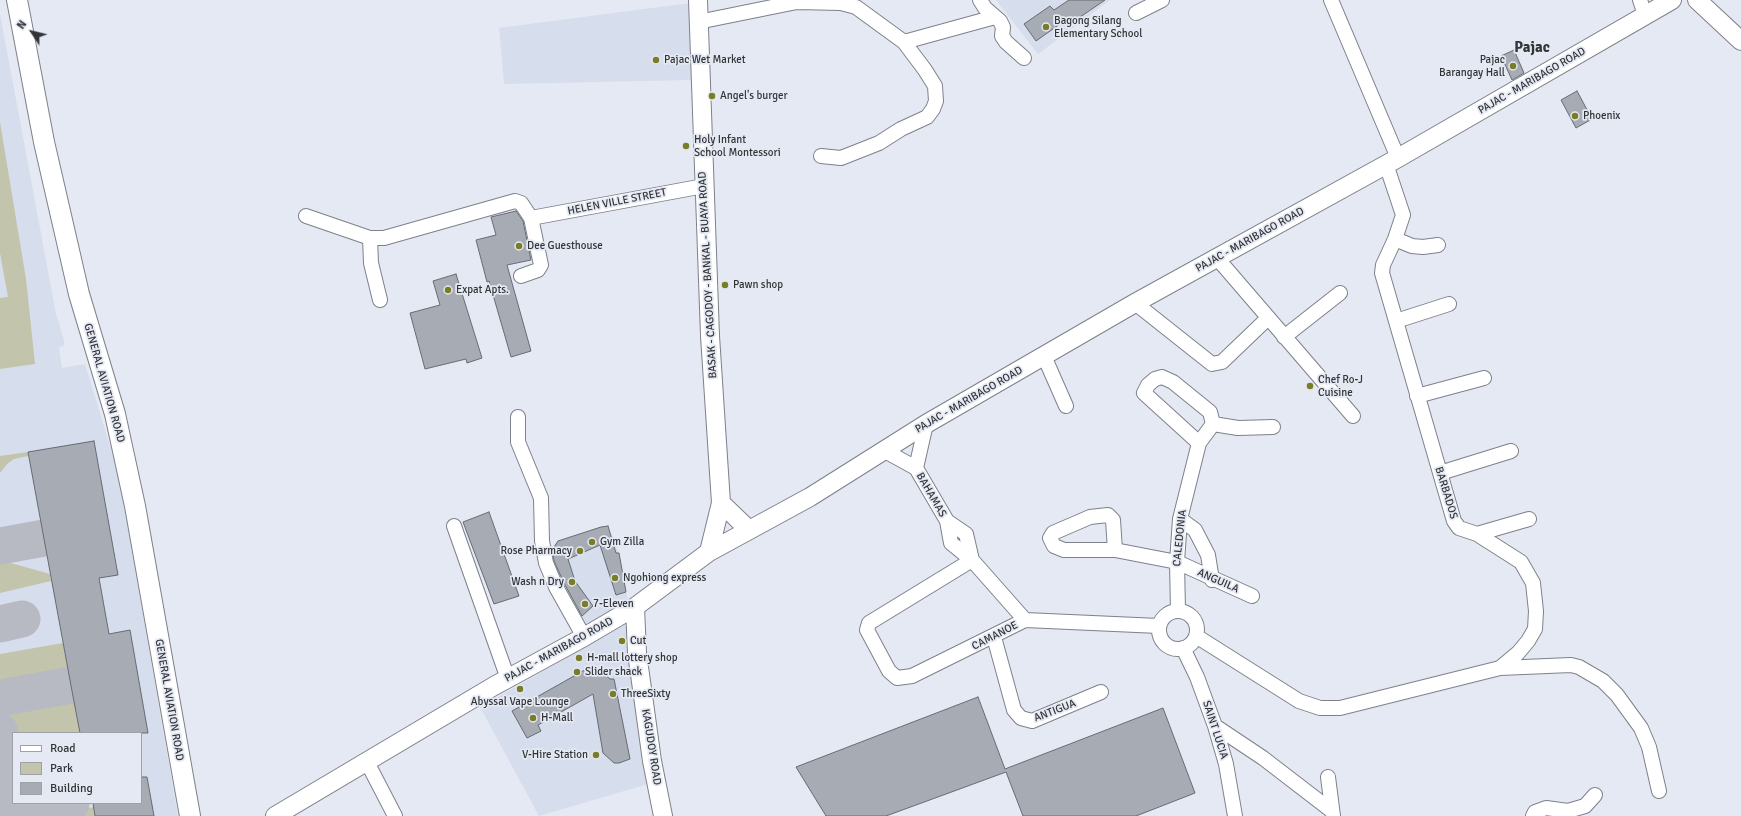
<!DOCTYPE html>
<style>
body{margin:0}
#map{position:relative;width:1741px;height:816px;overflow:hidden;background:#e5e9f3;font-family:Signika,sans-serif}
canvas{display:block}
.legend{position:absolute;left:12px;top:732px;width:130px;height:72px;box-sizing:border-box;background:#e5e9f3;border:1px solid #9da1a8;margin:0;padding:5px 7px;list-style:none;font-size:12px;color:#323437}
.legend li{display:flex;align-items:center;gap:8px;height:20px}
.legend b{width:20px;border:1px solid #9da1a8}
.north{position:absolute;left:12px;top:12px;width:40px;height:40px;-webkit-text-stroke:3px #e5e9f3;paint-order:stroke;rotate:305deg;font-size:11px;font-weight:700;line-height:16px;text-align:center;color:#323437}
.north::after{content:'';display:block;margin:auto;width:14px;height:18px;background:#323437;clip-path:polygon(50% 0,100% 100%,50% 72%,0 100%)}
</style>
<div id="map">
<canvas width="1741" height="816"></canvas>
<ul class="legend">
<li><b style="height:5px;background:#fff"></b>Road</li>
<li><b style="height:11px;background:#c2c5ab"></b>Park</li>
<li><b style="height:11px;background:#a7abb4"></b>Building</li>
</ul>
<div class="north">N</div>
</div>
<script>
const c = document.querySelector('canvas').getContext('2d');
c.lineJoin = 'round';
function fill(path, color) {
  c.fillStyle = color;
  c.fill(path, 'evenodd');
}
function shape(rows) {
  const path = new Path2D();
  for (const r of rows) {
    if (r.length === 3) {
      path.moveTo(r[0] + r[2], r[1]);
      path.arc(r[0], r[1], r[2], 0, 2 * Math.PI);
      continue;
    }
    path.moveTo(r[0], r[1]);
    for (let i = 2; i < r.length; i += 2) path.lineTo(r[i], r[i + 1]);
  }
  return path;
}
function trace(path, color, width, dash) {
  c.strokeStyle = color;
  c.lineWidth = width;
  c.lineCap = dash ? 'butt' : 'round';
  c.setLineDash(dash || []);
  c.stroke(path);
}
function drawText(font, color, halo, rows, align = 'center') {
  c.font = font + ' Signika,sans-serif';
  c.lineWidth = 3.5;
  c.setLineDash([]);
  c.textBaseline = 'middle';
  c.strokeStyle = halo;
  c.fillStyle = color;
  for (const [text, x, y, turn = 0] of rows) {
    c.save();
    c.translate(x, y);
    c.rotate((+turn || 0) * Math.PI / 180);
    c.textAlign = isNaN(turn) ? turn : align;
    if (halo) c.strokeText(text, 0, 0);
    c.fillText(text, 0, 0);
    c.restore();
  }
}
fill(shape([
 [996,0,1110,0,1038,54],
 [690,3,692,80,504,84,499,28],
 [0,14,56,314,64,340,64,346,59,347,62,368,85,364,118,472,178,816,0,816],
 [13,733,141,733,141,803,13,803],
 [608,526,619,553,628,602,583,629,560,587,550,554,558,541,601,527],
 [626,624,655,782,539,816,480,707]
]), '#d6ddec');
fill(shape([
 [0,122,26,279,35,364,0,369,0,298,8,297,0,253],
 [28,452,28,456,14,459,7,464,0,473,0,456],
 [0,560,50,574,51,581,0,593],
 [63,643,70,679,13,690,8,689,0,685,0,654],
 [72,691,80,733,13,733,13,761,5,716,6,709,11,703],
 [94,807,95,816,43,816]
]), '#c2c5ab');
trace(shape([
 [0,546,44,538],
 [0,624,22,619],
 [0,698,71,685],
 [0,732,15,816],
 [14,814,71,803]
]), '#b7bac3', 37);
const building = shape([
 [1069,0,1105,0,1070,24,1067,19,1036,41,1024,24,1050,6,1054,10,1069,0],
 [1514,50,1524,73,1512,80,1501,56,1514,50],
 [1577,91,1592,119,1576,128,1561,100,1577,91],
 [516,211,523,221,531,260,507,265,531,351,511,357,489,281,487,282,476,240,496,235,491,217,516,211],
 [456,274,482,358,467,363,466,359,425,369,410,313,440,305,433,281,456,274],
 [94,441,118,575,99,578,109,634,130,630,148,733,80,733,72,691,28,452,94,441],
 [489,512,519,596,494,604,463,522,489,512],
 [608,526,616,553,619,553,626,592,616,595,600,545,568,559,575,581,593,606,582,616,564,583,554,561,552,550,558,541,601,527,608,526],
 [590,667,592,670,603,673,610,679,614,679,630,759,619,763,614,763,603,753,593,694,538,725,541,731,527,738,512,711,590,667],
 [978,697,1005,769,1163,708,1195,793,1136,816,1023,816,1006,772,886,816,826,816,796,767,978,697],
 [141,777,147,777,154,816,95,816,93,803,141,803,141,777]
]);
fill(building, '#a7abb4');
trace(building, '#676b73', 1);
const minor = shape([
 [980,0,985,8,1000,21,1003,27,1002,36,1006,42,1024,58],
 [1331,0,1398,158],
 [1640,0,1645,15],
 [1136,13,1162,0],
 [698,22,797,2,841,3,856,7,904,42,995,17],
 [821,156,841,158,879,143,901,129,927,117,933,109,936,101,935,86,925,70,904,42],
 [306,216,370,238,384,238,515,201,521,203,531,218,541,265,538,270,521,276],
 [531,218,704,186],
 [370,238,371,263,380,300],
 [1395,239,1412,246,1423,247,1438,245],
 [1217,258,1353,416],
 [1135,303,1212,364,1222,362,1268,318],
 [1396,321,1449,304],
 [1284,337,1340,293],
 [1044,356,1066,406],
 [1162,377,1173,382,1210,412,1213,424,1199,443,1144,393,1148,385,1155,379,1162,377],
 [1417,396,1484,378],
 [518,417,518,442,541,498,542,541,546,563,556,587,584,637],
 [1213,424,1238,428,1273,427],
 [885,451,916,468,947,521,951,543,972,560,1025,620],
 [916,468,926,424],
 [1440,473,1511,451],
 [1108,515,1113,520,1115,550,1064,550,1054,546,1050,538,1053,533,1090,517,1108,515],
 [1180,519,1195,530,1208,555,1212,580],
 [947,521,966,534,972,560],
 [454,526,508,679],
 [1477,534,1529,519],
 [1115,550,1177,562,1252,596],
 [972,560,869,623,867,630,889,671,897,678,912,676,1025,620],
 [1178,611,1177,562,1180,519,1199,443],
 [1178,630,19],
 [1025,620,1159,626],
 [1196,636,1299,701,1320,708,1340,708,1500,668,1518,653,1528,641,1535,629,1536,611,1533,583,1521,562,1477,534,1459,528,1454,521,1382,273,1383,265,1395,239,1403,215,1386,164],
 [994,637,1014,710,1021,718,1032,721,1101,692],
 [1183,648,1197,677,1215,726,1226,764,1235,816],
 [1500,668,1571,665,1579,667,1603,681,1617,695,1641,728,1649,747,1659,791],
 [1215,726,1263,758,1332,811],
 [367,762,395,816],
 [1328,777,1333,816],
 [1533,816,1535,812,1546,808,1568,811,1585,806,1595,795]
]);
const tertiary = shape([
 [698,0,710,336,721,503,709,552],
 [1697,0,1741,41],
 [721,503,748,529],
 [635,607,637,653,644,703,652,761,663,816],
 [275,816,494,686,584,637,635,607,709,552,810,497,926,424,1135,303,1398,158,1672,0]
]);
const secondary = shape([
 [17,0,44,142,79,294,115,414,135,506,190,816]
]);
trace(minor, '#7e818a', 16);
trace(tertiary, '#7e818a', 20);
trace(secondary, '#7e818a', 22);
trace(minor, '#fff', 14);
trace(tertiary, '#fff', 18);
trace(secondary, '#fff', 20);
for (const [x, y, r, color] of [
 [1046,27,4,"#787d27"],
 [656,60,4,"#787d27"],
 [1513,66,4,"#787d27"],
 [712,96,4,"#787d27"],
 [1575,116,4,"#787d27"],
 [686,146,4,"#787d27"],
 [519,246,4,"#787d27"],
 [725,285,4,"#787d27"],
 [448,290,4,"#787d27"],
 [1310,386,4,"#787d27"],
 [592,542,4,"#787d27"],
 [580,551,4,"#787d27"],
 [615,578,4,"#787d27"],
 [572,582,4,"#787d27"],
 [585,604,4,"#787d27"],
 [622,641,4,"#787d27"],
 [579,658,4,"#787d27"],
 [577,672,4,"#787d27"],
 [520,689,4,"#787d27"],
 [613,694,4,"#787d27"],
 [533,718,4,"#787d27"],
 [596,755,4,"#787d27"]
]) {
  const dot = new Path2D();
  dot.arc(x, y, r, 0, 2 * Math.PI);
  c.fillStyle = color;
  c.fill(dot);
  trace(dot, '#e5e9f3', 1.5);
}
drawText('11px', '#323437', '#e5e9f3', [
 ["Bagong Silang",1054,21],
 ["Elementary School",1054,34],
 ["Pajac Wet Market",664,60],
 ["Pajac",1505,60,"right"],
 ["Barangay Hall",1505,73,"right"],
 ["Angel's burger",720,96],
 ["Phoenix",1583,116],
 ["Holy Infant",694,140],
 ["School Montessori",694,153],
 ["Dee Guesthouse",527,246],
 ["Pawn shop",733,285],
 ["Expat Apts.",456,290],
 ["Chef Ro-J",1318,380],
 ["Cuisine",1318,393],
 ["Gym Zilla",600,542],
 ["Rose Pharmacy",572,551,"right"],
 ["Ngohiong express",623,578],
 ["Wash n Dry",564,582,"right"],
 ["7-Eleven",593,604],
 ["Cut",630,641],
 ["H-mall lottery shop",587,658],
 ["Slider shack",585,672],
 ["ThreeSixty",621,694],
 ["Abyssal Vape Lounge",520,702,"center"],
 ["H-Mall",541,718],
 ["V-Hire Station",588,755,"right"]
], 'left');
drawText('11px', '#323437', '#e5e9f3', [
 ["PAJAC - MARIBAGO ROAD",1532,81,-30],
 ["HELEN VILLE STREET",617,202,-11],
 ["PAJAC - MARIBAGO ROAD",1250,240,-29],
 ["BASAK - CAGODOY - BANKAL - BUAYA ROAD",708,275,-93],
 ["GENERAL AVIATION ROAD",104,383,74],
 ["PAJAC - MARIBAGO ROAD",969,400,-30],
 ["BARBADOS",1446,493,73],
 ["BAHAMAS",931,495,60],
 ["CALEDONIA",1180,538,-84],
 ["ANGUILA",1218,581,24],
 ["CAMANOE",995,636,-27],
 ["PAJAC - MARIBAGO ROAD",559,650,-29],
 ["GENERAL AVIATION ROAD",169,700,80],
 ["ANTIGUA",1055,711,-21],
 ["SAINT LUCIA",1215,730,72],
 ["KAGUDOY ROAD",651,747,81]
]);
drawText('bold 15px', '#323437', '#e5e9f3', [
 ["Pajac",1532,48]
]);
</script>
